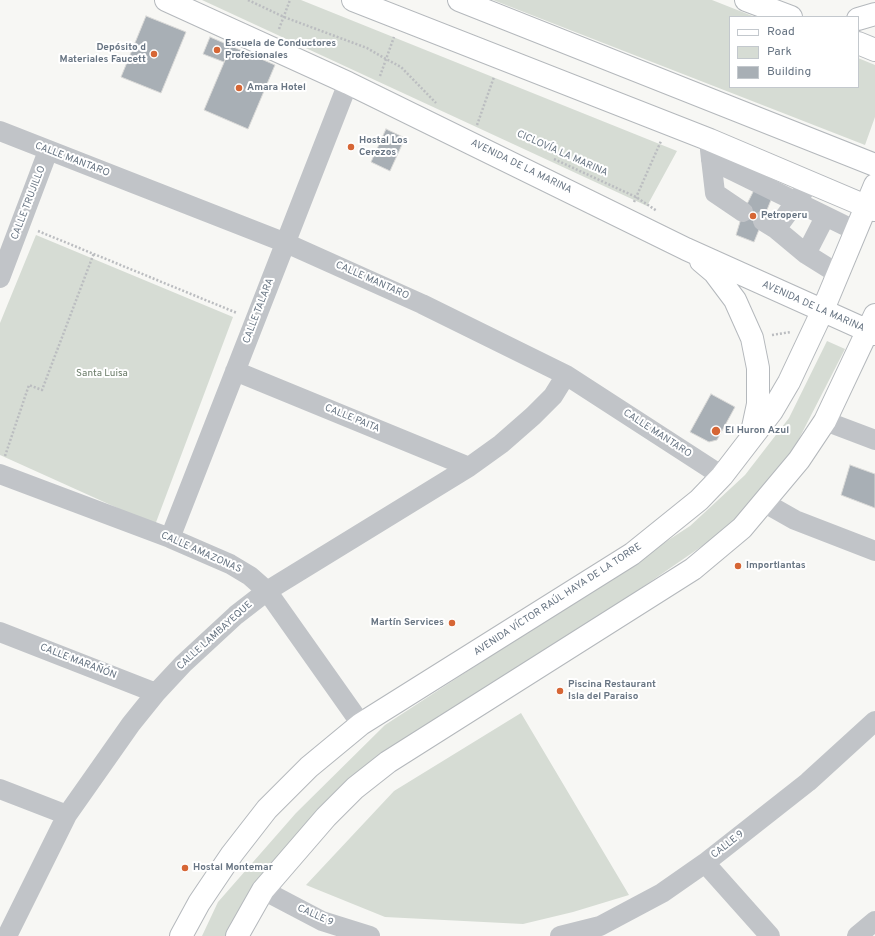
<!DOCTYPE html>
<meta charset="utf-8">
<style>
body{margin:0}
#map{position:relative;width:875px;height:936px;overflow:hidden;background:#f7f7f4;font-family:Overpass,sans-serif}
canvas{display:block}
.legend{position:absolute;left:729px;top:16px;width:130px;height:72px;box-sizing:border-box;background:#fff;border:1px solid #c3c8cd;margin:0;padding:5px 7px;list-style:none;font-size:12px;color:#687583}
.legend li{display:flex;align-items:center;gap:8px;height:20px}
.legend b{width:20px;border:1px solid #c3c8cd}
</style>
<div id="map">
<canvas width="875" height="936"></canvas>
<ul class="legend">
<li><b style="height:5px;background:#fff"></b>Road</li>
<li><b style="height:11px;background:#d6dcd4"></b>Park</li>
<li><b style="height:11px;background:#a8afb5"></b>Building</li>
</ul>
</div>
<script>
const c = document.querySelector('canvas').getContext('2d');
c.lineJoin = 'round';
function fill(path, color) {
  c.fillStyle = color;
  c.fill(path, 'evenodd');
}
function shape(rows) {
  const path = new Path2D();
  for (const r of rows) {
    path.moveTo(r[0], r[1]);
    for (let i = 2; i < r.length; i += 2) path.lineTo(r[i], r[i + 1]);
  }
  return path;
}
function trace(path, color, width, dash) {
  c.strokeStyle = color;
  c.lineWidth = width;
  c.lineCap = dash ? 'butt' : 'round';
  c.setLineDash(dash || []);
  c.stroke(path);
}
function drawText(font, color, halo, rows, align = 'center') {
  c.font = font + ' Overpass,sans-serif';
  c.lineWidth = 4;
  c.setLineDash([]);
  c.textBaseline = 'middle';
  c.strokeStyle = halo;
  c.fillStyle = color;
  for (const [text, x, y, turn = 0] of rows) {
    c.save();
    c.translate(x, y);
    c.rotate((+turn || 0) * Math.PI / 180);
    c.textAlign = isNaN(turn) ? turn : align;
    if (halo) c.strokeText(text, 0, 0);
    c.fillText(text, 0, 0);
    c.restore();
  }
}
fill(shape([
 [202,0,301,0,677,151,647,206],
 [493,0,712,0,755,17,730,17,730,87,858,87,858,58,875,65,875,117,865,145],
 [36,235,233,317,155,525,0,455,0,323],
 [827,341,845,349,782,472,721,533,324,807,231,936,202,936,218,902,296,813,385,725,690,526,745,475,789,418],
 [521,713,629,895,573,912,523,924,385,917,306,885,394,791]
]), '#d6dcd4');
const building = shape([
 [146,16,186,32,161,93,121,77,146,16],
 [210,37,231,46,224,62,203,54,210,37],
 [231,46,275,65,248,129,204,110,231,46],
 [386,129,405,138,390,171,371,162,386,129],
 [755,188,773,195,754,242,736,235,743,212,755,188],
 [711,394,735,407,717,440,709,442,690,432,711,394],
 [850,465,875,474,875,508,841,495,850,465]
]);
fill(building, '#a8afb5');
trace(building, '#d9d9d7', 1);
const major = shape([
 [166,0,348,83,686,249,875,334],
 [353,0,710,140,875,210],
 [459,0,875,165],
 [746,0,791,17],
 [858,19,875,14],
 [858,43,875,50],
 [701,261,714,272,735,300,752,338,758,368,758,404,752,432],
 [181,936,199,903,232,854,267,809,309,767,361,724,632,554,699,500,722,476,772,411,789,382,822,312,875,185],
 [237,936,263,890,326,817,355,788,388,762,693,569,742,528,799,460,825,421,875,315]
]);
trace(major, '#b4b8bc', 24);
trace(shape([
 [248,0,284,17,367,48,386,59,401,67,436,103],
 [279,29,290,0],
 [380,76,394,37],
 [477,125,494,77],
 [554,159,636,197,657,211],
 [634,202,661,141],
 [38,231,237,313],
 [772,335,791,332],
 [5,456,29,385,42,390,94,253]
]), '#bbbdc0', 2.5, [2, 2]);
trace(shape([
 [0,131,286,243,422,304,566,375,722,476],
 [710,150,715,193,743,212],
 [711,160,856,231],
 [763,221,776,229,803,192],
 [776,229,806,254,838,274],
 [806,254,825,217],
 [0,278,48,151],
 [235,371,469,467],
 [825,421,875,440],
 [0,474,170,538,230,564,250,576,267,591,361,724],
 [765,503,795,520,875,551],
 [170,538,348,83],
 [0,632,156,693],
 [0,789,67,815],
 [705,863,770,936],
 [263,890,322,921,370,936],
 [7,936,67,815,131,724,156,693,183,664,236,615,267,591,469,467,501,444,533,416,553,396,566,375],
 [560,936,600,926,662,893,705,863,808,782,875,721],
 [857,936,875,921]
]), '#c1c4c8', 20);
trace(major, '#fff', 22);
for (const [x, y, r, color] of [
 [217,50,4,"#d66635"],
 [154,54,4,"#d66635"],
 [239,88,4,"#d66635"],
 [351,147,4,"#d66635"],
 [753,216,4,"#d66635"],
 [716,431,5,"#d66635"],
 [738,566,4,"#d66635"],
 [452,623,4,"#d66635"],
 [560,691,4,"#d66635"],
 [185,868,4,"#d66635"]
]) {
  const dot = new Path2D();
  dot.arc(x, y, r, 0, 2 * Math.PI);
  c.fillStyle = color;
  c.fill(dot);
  trace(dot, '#fff', 1.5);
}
drawText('bold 10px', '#687583', '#fff', [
 ["Escuela de Conductores",225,44],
 ["Profesionales",225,56],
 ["Depósito d",146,48,"right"],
 ["Materiales Faucett",146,60,"right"],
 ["Amara Hotel",247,88],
 ["Hostal Los",359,141],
 ["Cerezos",359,153],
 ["Petroperu",761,216],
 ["El Huron Azul",725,431],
 ["Importlantas",746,566],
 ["Martín Services",444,623,"right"],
 ["Piscina Restaurant",568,685],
 ["Isla del Paraiso",568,697],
 ["Hostal Montemar",193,868]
], 'left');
drawText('10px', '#687583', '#fff', [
 ["CICLOVÍA LA MARINA",562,154,24],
 ["CALLE MANTARO",72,160,21],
 ["AVENIDA DE LA MARINA",521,167,26],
 ["CALLE TRUJILLO",29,203,-69],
 ["CALLE MANTARO",372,281,24],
 ["AVENIDA DE LA MARINA",813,307,24],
 ["CALLE TALARA",259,311,-69],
 ["CALLE PAITA",352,419,22],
 ["CALLE MANTARO",657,434,33],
 ["CALLE AMAZONAS",201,553,24],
 ["AVENIDA VÍCTOR RAÚL HAYA DE LA TORRE",558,600,-33],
 ["CALLE LAMBAYEQUE",215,636,-42],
 ["CALLE MARAÑÓN",78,662,21],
 ["CALLE 9",728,845,-38],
 ["CALLE 9",315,916,24]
]);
drawText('10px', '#697b67', '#fff', [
 ["Santa Luisa",102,374]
]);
</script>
